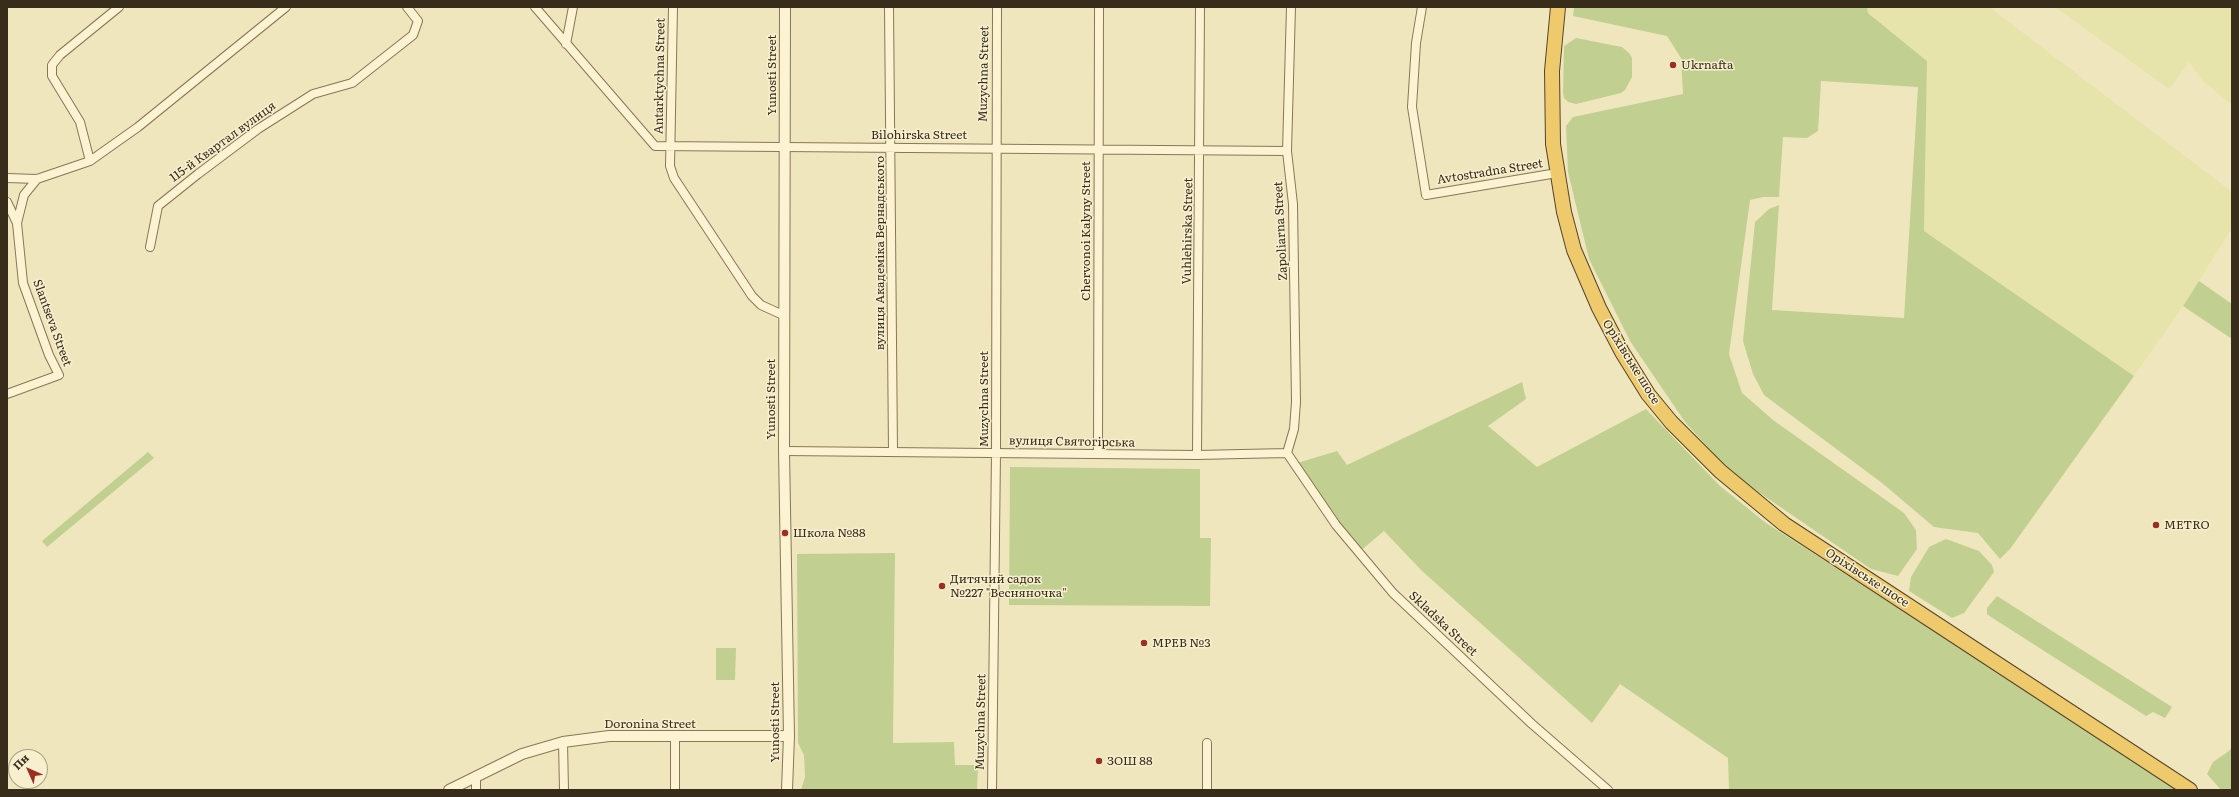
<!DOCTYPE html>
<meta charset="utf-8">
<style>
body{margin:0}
#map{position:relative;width:2239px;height:797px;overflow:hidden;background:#f0e6be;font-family:Literata,serif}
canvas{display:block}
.frame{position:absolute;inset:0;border:8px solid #382c1b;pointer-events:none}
.north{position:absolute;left:8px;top:749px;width:40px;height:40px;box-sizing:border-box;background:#f7efce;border:1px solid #aba186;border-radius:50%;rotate:315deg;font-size:11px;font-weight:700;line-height:16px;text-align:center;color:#382c1b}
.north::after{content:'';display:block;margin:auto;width:14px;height:18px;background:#9c2e22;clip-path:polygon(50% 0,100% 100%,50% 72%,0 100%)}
</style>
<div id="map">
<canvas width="2239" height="797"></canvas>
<div class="frame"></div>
<div class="north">Пн</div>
</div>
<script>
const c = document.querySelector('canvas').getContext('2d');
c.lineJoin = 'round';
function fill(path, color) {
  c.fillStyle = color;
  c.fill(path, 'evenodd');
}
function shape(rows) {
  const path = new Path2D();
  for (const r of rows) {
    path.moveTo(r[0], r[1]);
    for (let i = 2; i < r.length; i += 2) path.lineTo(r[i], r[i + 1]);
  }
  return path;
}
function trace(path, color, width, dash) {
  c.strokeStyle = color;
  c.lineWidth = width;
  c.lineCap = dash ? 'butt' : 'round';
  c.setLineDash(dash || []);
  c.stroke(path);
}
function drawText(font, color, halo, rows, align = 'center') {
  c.font = font + ' Literata,serif';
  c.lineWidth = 3;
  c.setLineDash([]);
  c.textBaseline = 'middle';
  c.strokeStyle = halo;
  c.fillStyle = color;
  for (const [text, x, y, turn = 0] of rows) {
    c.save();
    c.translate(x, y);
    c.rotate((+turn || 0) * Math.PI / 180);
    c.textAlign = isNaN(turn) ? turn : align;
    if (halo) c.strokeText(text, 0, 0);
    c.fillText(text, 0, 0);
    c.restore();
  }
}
fill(shape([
 [1867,7,1989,7,2232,192,2232,228,2183,306,2134,376,1924,231,1927,61,1868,12],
 [2055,7,2232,7,2232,105,2202,80,2189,62,2169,89]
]), '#e6e3ab');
fill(shape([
 [1574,7,1867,7,1868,13,1927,61,1924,231,2134,376,2010,549,2000,559,1978,533,1934,527,1882,483,1764,395,1753,374,1743,341,1755,222,1769,209,1779,205,1772,310,1904,318,1918,87,1821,81,1818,131,1807,138,1783,137,1779,197,1763,197,1750,200,1729,354,1742,393,1773,420,1904,513,1916,530,1917,549,1898,576,1871,569,1732,474,1685,422,1630,341,1589,259,1568,172,1566,126,1573,117,1683,94,1681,58,1667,36,1573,16],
 [1576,38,1622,47,1629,53,1632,58,1632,77,1625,90,1621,93,1576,104,1568,102,1564,98,1563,93,1564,46],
 [2199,281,2232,304,2232,339,2183,306],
 [1522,382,1526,399,1488,426,1537,467,1646,409,1720,486,1766,523,2181,790,1729,790,1728,758,1620,684,1592,723,1421,570,1384,531,1359,552,1294,464,1337,451,1347,465],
 [148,452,154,458,47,547,42,541],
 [1010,467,1200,469,1200,538,1211,538,1210,606,1009,605],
 [1946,539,1979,551,1992,565,1994,572,1964,613,1952,618,1909,591,1911,577,1929,547],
 [895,553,893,743,954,742,955,765,978,765,977,790,801,790,805,777,804,755,798,743,797,554],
 [1997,596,2172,707,2165,718,2153,712,2146,716,1991,617,1987,614,1987,608],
 [716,648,736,648,735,680,716,680],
 [2232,747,2232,790,2221,790,2207,774,2213,762,2229,751]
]), '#c1cf91');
const minor = shape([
 [535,7,655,146,1287,151],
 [673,7,670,166,674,178,752,296,761,305,783,315],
 [889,7,893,452],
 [1422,7,1416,43,1412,107,1426,195,1557,173],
 [566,44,573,7],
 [90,161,80,122,52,76,52,65,60,55,119,7],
 [7,178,37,179,90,161,138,127,286,7],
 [7,202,17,223,23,283,49,355,59,375,7,394],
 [17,223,24,195,37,179],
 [150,247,158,206,198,174,258,129,313,94,352,83,413,35,418,21,407,7],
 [784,451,1197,455,1287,453],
 [1287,453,1336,525,1393,593,1532,724,1608,790],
 [1287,453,1294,429,1296,402,1293,204,1287,151,1291,7],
 [1098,454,1099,7],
 [1197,455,1200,7],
 [563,742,564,790],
 [1207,743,1207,790],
 [476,776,476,790],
 [675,790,675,737],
 [992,790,996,453,997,7]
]);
const tertiary = shape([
 [785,7,784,451,789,736,787,790],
 [449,790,522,754,563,742,609,736,789,736]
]);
const trunk = shape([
 [1558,7,1552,71,1553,144,1564,212,1574,250,1599,308,1622,352,1648,394,1671,422,1720,471,1784,524,2190,790]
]);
trace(minor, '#897656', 10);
trace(tertiary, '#897656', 12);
trace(trunk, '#56432a', 16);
trace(minor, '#fbf3d1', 8);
trace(tertiary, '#fbf3d1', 10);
trace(trunk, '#eeca6d', 14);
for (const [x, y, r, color] of [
 [1673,65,4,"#9c2e22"],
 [2156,525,4,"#9c2e22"],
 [785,533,4,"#9c2e22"],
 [942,586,4,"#9c2e22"],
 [1144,643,4,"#9c2e22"],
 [1099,761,4,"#9c2e22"]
]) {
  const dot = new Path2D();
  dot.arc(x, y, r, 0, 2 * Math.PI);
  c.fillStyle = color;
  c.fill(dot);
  trace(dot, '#f7efce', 1.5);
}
drawText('12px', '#382c1b', '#f7efce', [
 ["Ukrnafta",1681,65],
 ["METRO",2164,525],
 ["Школа №88",793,533],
 ["Дитячий садок",950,579],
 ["№227 \"Весняночка\"",950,593],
 ["МРЕВ №3",1152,643],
 ["ЗОШ 88",1107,761]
], 'left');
drawText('12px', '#382c1b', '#f7efce', [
 ["Muzychna Street",984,74,-89],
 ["Yunosti Street",772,75,-90],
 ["Antarktychna Street",660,76,-89],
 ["Bilohirska Street",919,135],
 ["115-й Квартал вулиця",223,142,-36],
 ["Avtostradna Street",1490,172,-9],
 ["Chervonoi Kalyny Street",1086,231,-90],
 ["Vuhlehirska Street",1188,231,-89],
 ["Zapoliarna Street",1281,231,-93],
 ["вулиця Академіка Вернадського",880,253,-90],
 ["Slantseva Street",52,323,70],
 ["Оріхівське шосе",1631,362,58],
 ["Yunosti Street",771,399,-90],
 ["Muzychna Street",984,399,-90],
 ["вулиця Святогірська",1072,442,1],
 ["Оріхівське шосе",1867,578,33],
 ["Skladska Street",1443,624,43],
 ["Yunosti Street",775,722,-90],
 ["Muzychna Street",981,722,-89],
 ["Doronina Street",650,724]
]);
</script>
